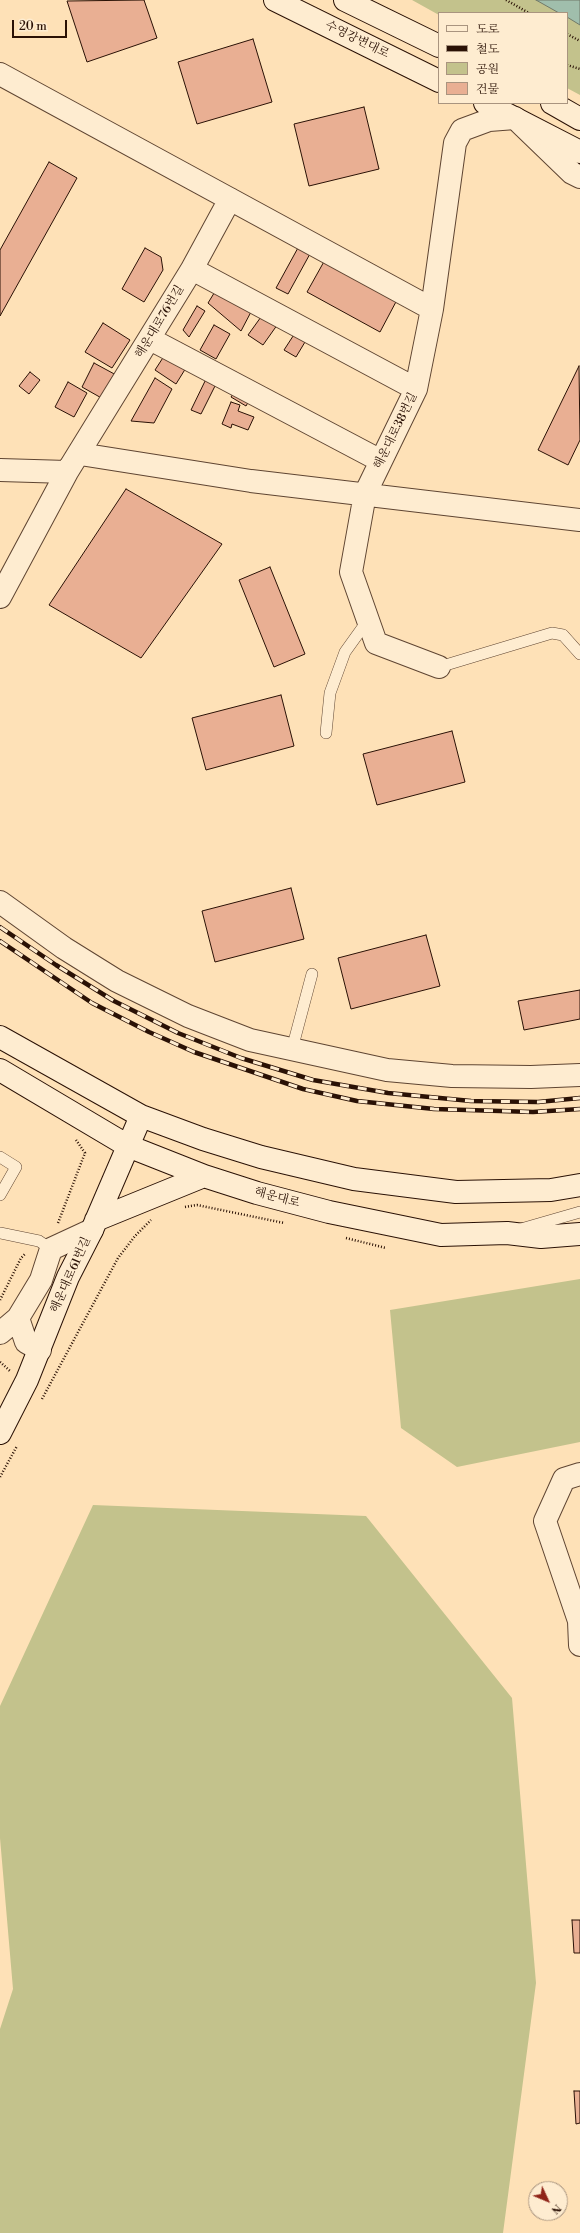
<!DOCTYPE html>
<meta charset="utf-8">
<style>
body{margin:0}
#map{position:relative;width:580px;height:2233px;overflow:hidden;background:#fee1b7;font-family:"Libre Bodoni","Noto Serif KR",serif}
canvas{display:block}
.legend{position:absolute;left:438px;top:12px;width:130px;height:92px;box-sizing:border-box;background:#feecd0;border:1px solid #a9947f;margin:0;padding:5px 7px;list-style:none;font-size:12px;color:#2a1105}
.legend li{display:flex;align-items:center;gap:8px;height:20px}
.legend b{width:20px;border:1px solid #a9947f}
.north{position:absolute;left:528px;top:2181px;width:40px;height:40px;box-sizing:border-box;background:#feecd0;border:1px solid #a9947f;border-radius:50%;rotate:134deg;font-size:11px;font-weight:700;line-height:16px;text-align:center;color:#2a1105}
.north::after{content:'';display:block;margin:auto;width:14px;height:18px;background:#8f2418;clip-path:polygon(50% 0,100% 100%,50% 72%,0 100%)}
.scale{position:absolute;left:12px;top:20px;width:55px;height:18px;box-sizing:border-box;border:2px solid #2a1105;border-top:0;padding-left:5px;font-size:12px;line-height:14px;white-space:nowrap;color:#2a1105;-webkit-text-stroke:3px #feecd0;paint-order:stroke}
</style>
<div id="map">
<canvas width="580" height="2233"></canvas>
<ul class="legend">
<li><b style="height:5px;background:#feecd0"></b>도로</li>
<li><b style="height:5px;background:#2a1105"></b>철도</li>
<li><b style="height:11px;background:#c3c28c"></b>공원</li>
<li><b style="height:11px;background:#e9af93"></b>건물</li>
</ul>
<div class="north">N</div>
<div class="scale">20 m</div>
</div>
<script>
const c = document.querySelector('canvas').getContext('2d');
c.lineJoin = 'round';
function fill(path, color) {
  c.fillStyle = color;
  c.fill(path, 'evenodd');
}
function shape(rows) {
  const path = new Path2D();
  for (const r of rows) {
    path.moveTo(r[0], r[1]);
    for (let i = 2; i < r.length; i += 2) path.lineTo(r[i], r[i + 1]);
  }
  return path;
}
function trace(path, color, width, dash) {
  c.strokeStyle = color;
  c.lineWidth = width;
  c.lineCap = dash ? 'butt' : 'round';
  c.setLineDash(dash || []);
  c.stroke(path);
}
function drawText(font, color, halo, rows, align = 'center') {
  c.font = font + ' "Libre Bodoni","Noto Serif KR",serif';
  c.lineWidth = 3;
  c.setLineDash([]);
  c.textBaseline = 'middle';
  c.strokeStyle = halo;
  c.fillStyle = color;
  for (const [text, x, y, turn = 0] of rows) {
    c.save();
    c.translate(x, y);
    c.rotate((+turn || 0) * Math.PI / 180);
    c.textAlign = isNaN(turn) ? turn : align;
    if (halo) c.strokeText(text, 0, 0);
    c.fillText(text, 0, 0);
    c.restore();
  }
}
fill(shape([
 [412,0,580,0,580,95,567,88,567,13,439,13,439,15],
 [580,1279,580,1442,457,1467,401,1428,390,1310],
 [93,1505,366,1516,512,1698,536,1983,503,2233,0,2233,0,2029,13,1989,0,1838,0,1706]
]), '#c3c28c');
const water = shape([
 [536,0,580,0,580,25,567,17,567,13,559,13,536,0]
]);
fill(water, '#a0beac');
trace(water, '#717969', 1);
const building = shape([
 [144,0,157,38,87,62,67,1,144,0],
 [253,39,272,102,197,124,178,62,253,39],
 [364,107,379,169,309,186,294,124,364,107],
 [49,162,77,178,0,316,0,250,49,162],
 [299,246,311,252,288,294,276,288,299,246],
 [145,248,161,257,163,270,144,302,122,289,145,248],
 [326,258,398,298,380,332,307,292,326,258],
 [216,290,252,310,241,331,208,303,216,290],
 [197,306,205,311,189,337,183,330,197,306],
 [266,310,280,321,263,345,248,335,266,310],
 [103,323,130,340,112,368,85,352,103,323],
 [214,325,230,334,216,359,200,350,214,325],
 [297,330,308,337,296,357,284,350,297,330],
 [168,350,189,363,176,384,155,370,168,350],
 [94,363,118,376,105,400,82,387,94,363],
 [579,366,580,440,568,465,538,450,579,366],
 [30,372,40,380,29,394,19,386,30,372],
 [208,375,218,380,201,414,191,410,208,375],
 [155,378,172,389,154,423,131,421,155,378],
 [68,382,87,393,74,417,55,407,68,382],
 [235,391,250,399,246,406,231,397,235,391],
 [231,402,240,405,238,411,254,417,248,430,232,424,231,428,222,424,231,402],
 [126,489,222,544,141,658,49,605,126,489],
 [270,567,305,654,274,667,239,580,270,567],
 [281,695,294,746,206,770,192,718,281,695],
 [452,731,465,782,377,805,363,754,452,731],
 [291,888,304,939,215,962,202,911,291,888],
 [426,935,440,986,351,1009,338,958,426,935],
 [580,990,580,1019,524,1030,518,1001,580,990],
 [572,1920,580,1920,580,1953,574,1953,572,1920],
 [574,2091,580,2091,580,2123,576,2124,574,2091]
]);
fill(building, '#e9af93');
trace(building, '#2a1105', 1);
const service = shape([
 [439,667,552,633,563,635,580,654],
 [326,733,330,693,345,652,368,620],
 [292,1049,312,974],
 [0,1157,16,1167,0,1195],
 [521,1229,580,1212],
 [0,1233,39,1241,51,1249]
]);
const minor = shape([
 [0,74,432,309],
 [192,269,416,389],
 [150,339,381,461],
 [80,454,251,481,580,520],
 [0,470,67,472],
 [0,597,67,472,192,269,230,199],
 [439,667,376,643,351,572,365,494,416,389,432,309,455,143,462,130,489,120,515,118,572,173,580,177],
 [0,902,64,948,117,981,188,1016,250,1040,387,1070,452,1076,531,1077,580,1075],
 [18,1318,26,1342,40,1350],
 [0,1333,18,1318,41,1280,51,1249,92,1230],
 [580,1474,564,1479,545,1521,579,1621,580,1645]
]);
const secondary = shape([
 [275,0,439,81],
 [345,0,439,46],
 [485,103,580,152],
 [552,103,580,119],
 [0,1037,141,1116,203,1139,261,1157,354,1179,456,1192,551,1190,580,1185],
 [0,1070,128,1146,204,1176,257,1193,329,1212,441,1235,507,1233,541,1237,580,1234],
 [96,1220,204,1176],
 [0,1433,27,1380,68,1277,92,1230,141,1116]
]);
trace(service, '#5f4532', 12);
trace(minor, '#5f4532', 24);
trace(secondary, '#2a1105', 24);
trace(shape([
 [506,0,529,13],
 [567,34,580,41],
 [567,65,580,69],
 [185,1207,197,1205,284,1223],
 [58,1223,85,1153,76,1140],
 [346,1238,386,1248],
 [0,1300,21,1258,25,1254],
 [0,1362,10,1371],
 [42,1399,118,1258,135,1236,151,1220],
 [0,1477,17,1446]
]), '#2a1105', 2.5, [1, 2]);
trace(service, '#feecd0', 11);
trace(minor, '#feecd0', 22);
trace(secondary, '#feecd0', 22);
const rail = shape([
 [0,927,56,965,114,1001,178,1033,241,1058,313,1080,388,1093,471,1101,538,1102,580,1098],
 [0,941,92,1003,149,1032,194,1052,303,1089,357,1101,434,1109,533,1112,580,1109]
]);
trace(rail, '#2a1105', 4.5);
trace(rail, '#feecd0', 3, [9]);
drawText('12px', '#2a1105', '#feecd0', [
 ["수영강변대로",357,40,26],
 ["해운대로76번길",160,322,-59],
 ["해운대로38번길",396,431,-64],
 ["해운대로",277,1198,15],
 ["해운대로61번길",71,1275,-66]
]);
</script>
